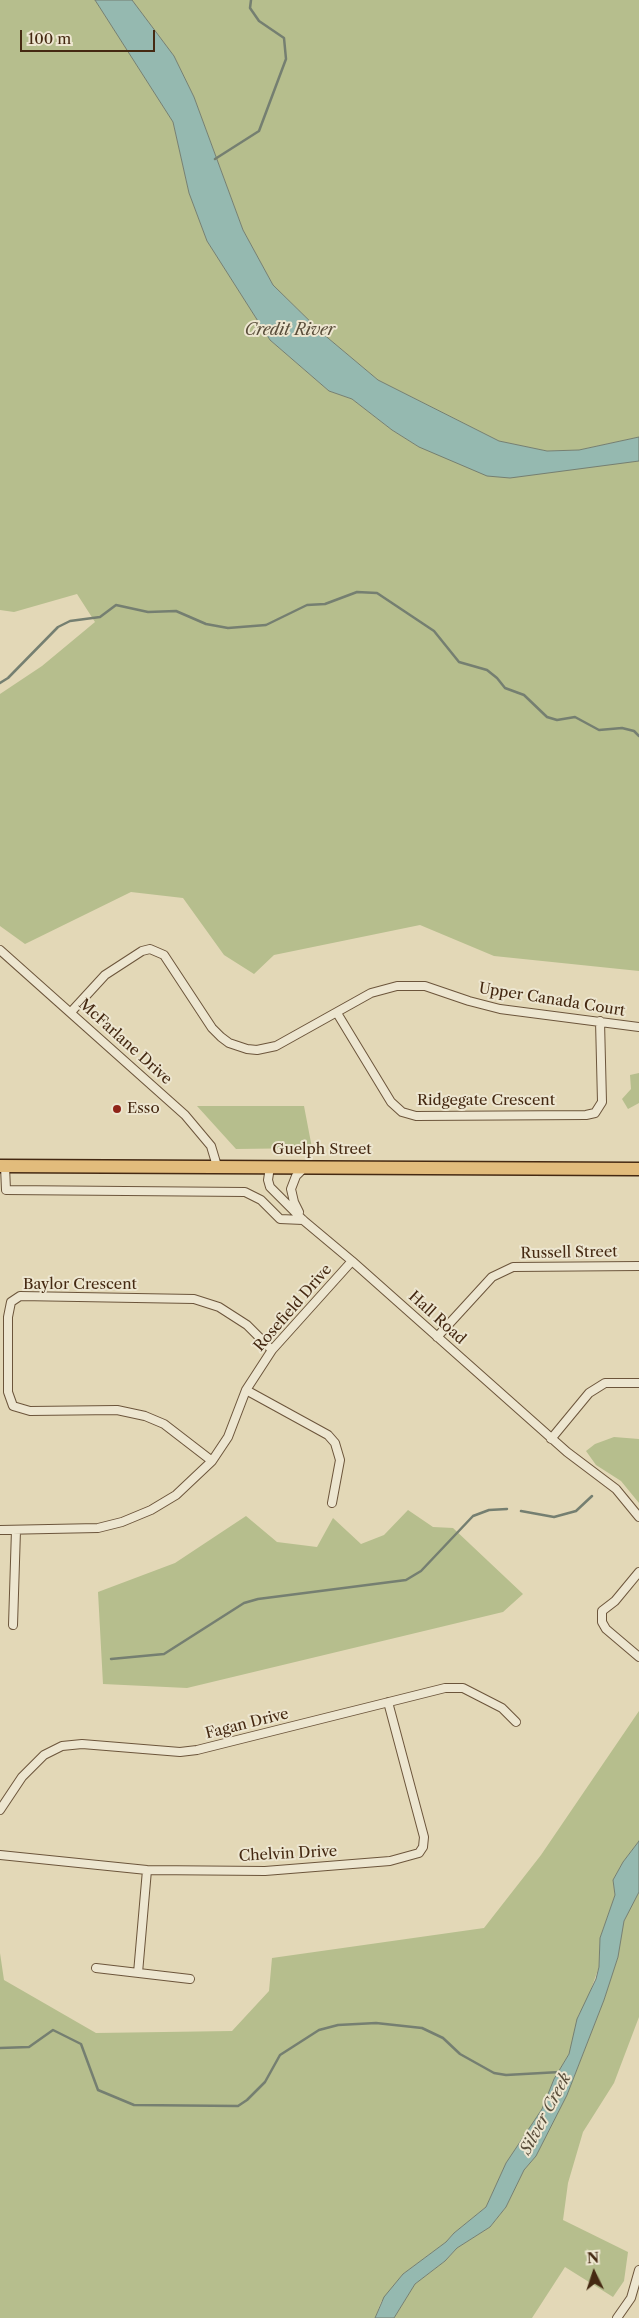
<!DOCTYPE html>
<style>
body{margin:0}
#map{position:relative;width:639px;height:2318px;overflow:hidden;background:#e3d8b7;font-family:"Libre Caslon Text",serif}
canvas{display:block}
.north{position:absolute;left:569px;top:2248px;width:50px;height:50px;-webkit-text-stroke:4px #ede6d0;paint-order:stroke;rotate:356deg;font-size:14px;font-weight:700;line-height:20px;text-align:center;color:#452912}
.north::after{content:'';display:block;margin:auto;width:18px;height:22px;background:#452912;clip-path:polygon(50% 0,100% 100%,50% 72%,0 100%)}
.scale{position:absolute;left:20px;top:30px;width:135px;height:22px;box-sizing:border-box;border:2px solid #452912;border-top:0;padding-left:6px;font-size:15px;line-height:18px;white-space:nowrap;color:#452912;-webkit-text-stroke:4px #ede6d0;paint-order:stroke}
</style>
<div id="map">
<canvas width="639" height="2318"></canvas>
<div class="north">N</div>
<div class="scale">100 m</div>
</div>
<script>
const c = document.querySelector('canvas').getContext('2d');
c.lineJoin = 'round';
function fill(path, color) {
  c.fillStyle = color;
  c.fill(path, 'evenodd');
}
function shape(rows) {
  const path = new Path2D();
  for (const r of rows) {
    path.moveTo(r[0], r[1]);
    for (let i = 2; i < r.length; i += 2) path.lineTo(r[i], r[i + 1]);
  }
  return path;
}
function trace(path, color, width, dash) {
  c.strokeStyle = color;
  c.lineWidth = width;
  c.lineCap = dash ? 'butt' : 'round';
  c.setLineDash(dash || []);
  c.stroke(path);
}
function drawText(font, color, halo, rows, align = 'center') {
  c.font = font + ' "Libre Caslon Text",serif';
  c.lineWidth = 4;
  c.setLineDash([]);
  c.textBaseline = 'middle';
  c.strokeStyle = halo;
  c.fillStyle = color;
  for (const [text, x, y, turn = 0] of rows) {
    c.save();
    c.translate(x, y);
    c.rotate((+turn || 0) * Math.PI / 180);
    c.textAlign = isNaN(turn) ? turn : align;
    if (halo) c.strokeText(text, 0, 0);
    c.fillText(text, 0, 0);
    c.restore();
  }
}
fill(shape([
 [0,0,95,0,173,122,189,193,207,241,270,340,329,391,352,399,392,430,419,447,621,462,639,461,639,971,494,956,420,925,274,955,254,974,224,955,183,898,131,892,25,944,0,926,0,694,42,666,95,622,77,594,14,612,0,610],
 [132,0,639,0,639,437,579,450,546,451,499,441,378,380,322,333,273,285,243,230,194,97,174,56],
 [639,1073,639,1103,628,1109,622,1099,631,1089,630,1075],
 [197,1106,304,1106,312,1148,236,1149],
 [614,1437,639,1439,639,1503,621,1481,596,1465,586,1451,595,1444],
 [408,1510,433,1527,453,1528,523,1594,503,1612,187,1688,103,1684,98,1592,175,1563,246,1516,277,1542,317,1547,333,1518,361,1544,384,1535],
 [639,1711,639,1841,623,1862,613,1880,615,1895,600,1938,599,1967,586,2003,579,2014,569,2054,554,2079,542,2109,506,2163,486,2207,454,2233,446,2242,403,2274,381,2302,375,2318,0,2318,0,1953,4,1980,96,2033,232,2031,269,1991,272,1958,484,1928,541,1855],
 [639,1892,639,2017,614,2083,583,2132,568,2183,563,2220,628,2252,624,2281,613,2297,565,2267,532,2318,394,2318,415,2284,445,2261,457,2248,490,2227,506,2207,524,2170,536,2156,567,2095,604,2000,618,1957,624,1921]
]), '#b6be8d');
const water = shape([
 [95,0,132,0,174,56,194,97,243,230,273,285,322,333,378,380,499,441,547,451,579,450,639,437,639,461,510,478,487,476,419,447,392,430,352,399,329,391,270,340,207,241,189,193,173,122,95,0],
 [639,1841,639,1892,624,1921,618,1957,604,2000,567,2095,536,2156,524,2170,506,2207,490,2227,457,2248,445,2261,415,2284,394,2318,375,2318,384,2297,403,2274,446,2242,454,2233,486,2207,506,2163,542,2109,554,2079,569,2054,577,2019,596,1979,599,1967,600,1938,615,1895,613,1880,623,1862,639,1841]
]);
fill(water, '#95b9b0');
trace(water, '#757f71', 1);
trace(shape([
 [215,159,259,131,286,59,284,38,259,21,250,8,251,0],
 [0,683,8,678,58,627,70,621,100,617,116,605,148,612,176,611,206,624,228,628,266,625,307,605,325,604,357,592,377,593,434,631,459,662,487,670,497,678,505,688,524,695,547,717,557,720,575,717,599,730,622,728,634,731,639,736],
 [521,1511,554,1517,576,1511,592,1496],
 [111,1659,164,1654,244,1603,258,1599,406,1580,421,1571,473,1516,489,1510,507,1509],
 [0,2048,29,2047,53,2030,81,2044,98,2090,134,2105,238,2106,247,2100,265,2082,280,2055,319,2030,338,2025,376,2023,422,2028,443,2038,460,2054,494,2073,506,2075,560,2072]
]), '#757f71', 2.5);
const street = shape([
 [0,950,185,1115,211,1146,217,1166],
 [71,1012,105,975,142,951,150,949,164,955,212,1028,221,1037,229,1043,247,1049,257,1050,276,1046,371,993,397,986,425,986,469,1001,500,1009,639,1027],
 [337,1013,391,1102,402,1112,416,1116,586,1115,595,1113,602,1102,600,1021],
 [5,1166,6,1190,245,1192,261,1200,280,1219,303,1220],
 [270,1167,268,1180,270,1187,303,1220,352,1261,567,1452,616,1489,639,1517],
 [299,1212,294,1202,291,1189,296,1176,305,1167],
 [437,1337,492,1277,513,1267,639,1266],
 [246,1390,328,1435,335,1443,340,1460,332,1503],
 [551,1439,589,1393,605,1383,639,1383],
 [212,1461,164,1424,145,1416,117,1410,30,1411,13,1406,8,1392,8,1317,11,1302,20,1296,194,1299,219,1307,247,1325,272,1350],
 [0,1530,98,1528,122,1522,151,1510,176,1495,212,1461,228,1437,246,1390,272,1350,352,1261],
 [639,1572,615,1601,602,1611,602,1622,606,1629,639,1657],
 [13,1625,16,1530],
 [0,1810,22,1777,44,1755,62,1746,82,1744,180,1752,197,1750,445,1688,463,1688,502,1708,516,1722],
 [0,1855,147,1870,265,1871,390,1861,419,1853,423,1847,424,1837,388,1702],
 [96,1968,190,1979],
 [138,1973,147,1870],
 [617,2318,631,2298,639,2270]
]);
const primary = shape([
 [0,1166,639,1169]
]);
trace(street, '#6c553b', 10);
trace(primary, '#452912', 15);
trace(street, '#ede6d0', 8);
trace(primary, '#e2bc7c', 12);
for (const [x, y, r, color] of [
 [117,1109,5,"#8f2418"]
]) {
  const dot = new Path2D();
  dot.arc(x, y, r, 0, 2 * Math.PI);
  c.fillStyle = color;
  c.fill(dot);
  trace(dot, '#ede6d0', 2);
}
drawText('15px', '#452912', '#ede6d0', [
 ["Upper Canada Court",552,1000,9],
 ["McFarlane Drive",125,1042,42],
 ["Ridgegate Crescent",486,1101],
 ["Guelph Street",322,1150],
 ["Russell Street",569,1253,-1],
 ["Baylor Crescent",80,1285],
 ["Rosefield Drive",293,1308,-49],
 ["Hall Road",437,1318,42],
 ["Fagan Drive",247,1724,-14],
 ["Chelvin Drive",288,1854,-3]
]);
drawText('15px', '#452912', '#ede6d0', [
 ["Esso",127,1109]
], 'left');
drawText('italic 16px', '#594d3a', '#ede6d0', [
 ["Credit River",290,330],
 ["Silver Creek",546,2114,-62]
]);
</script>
